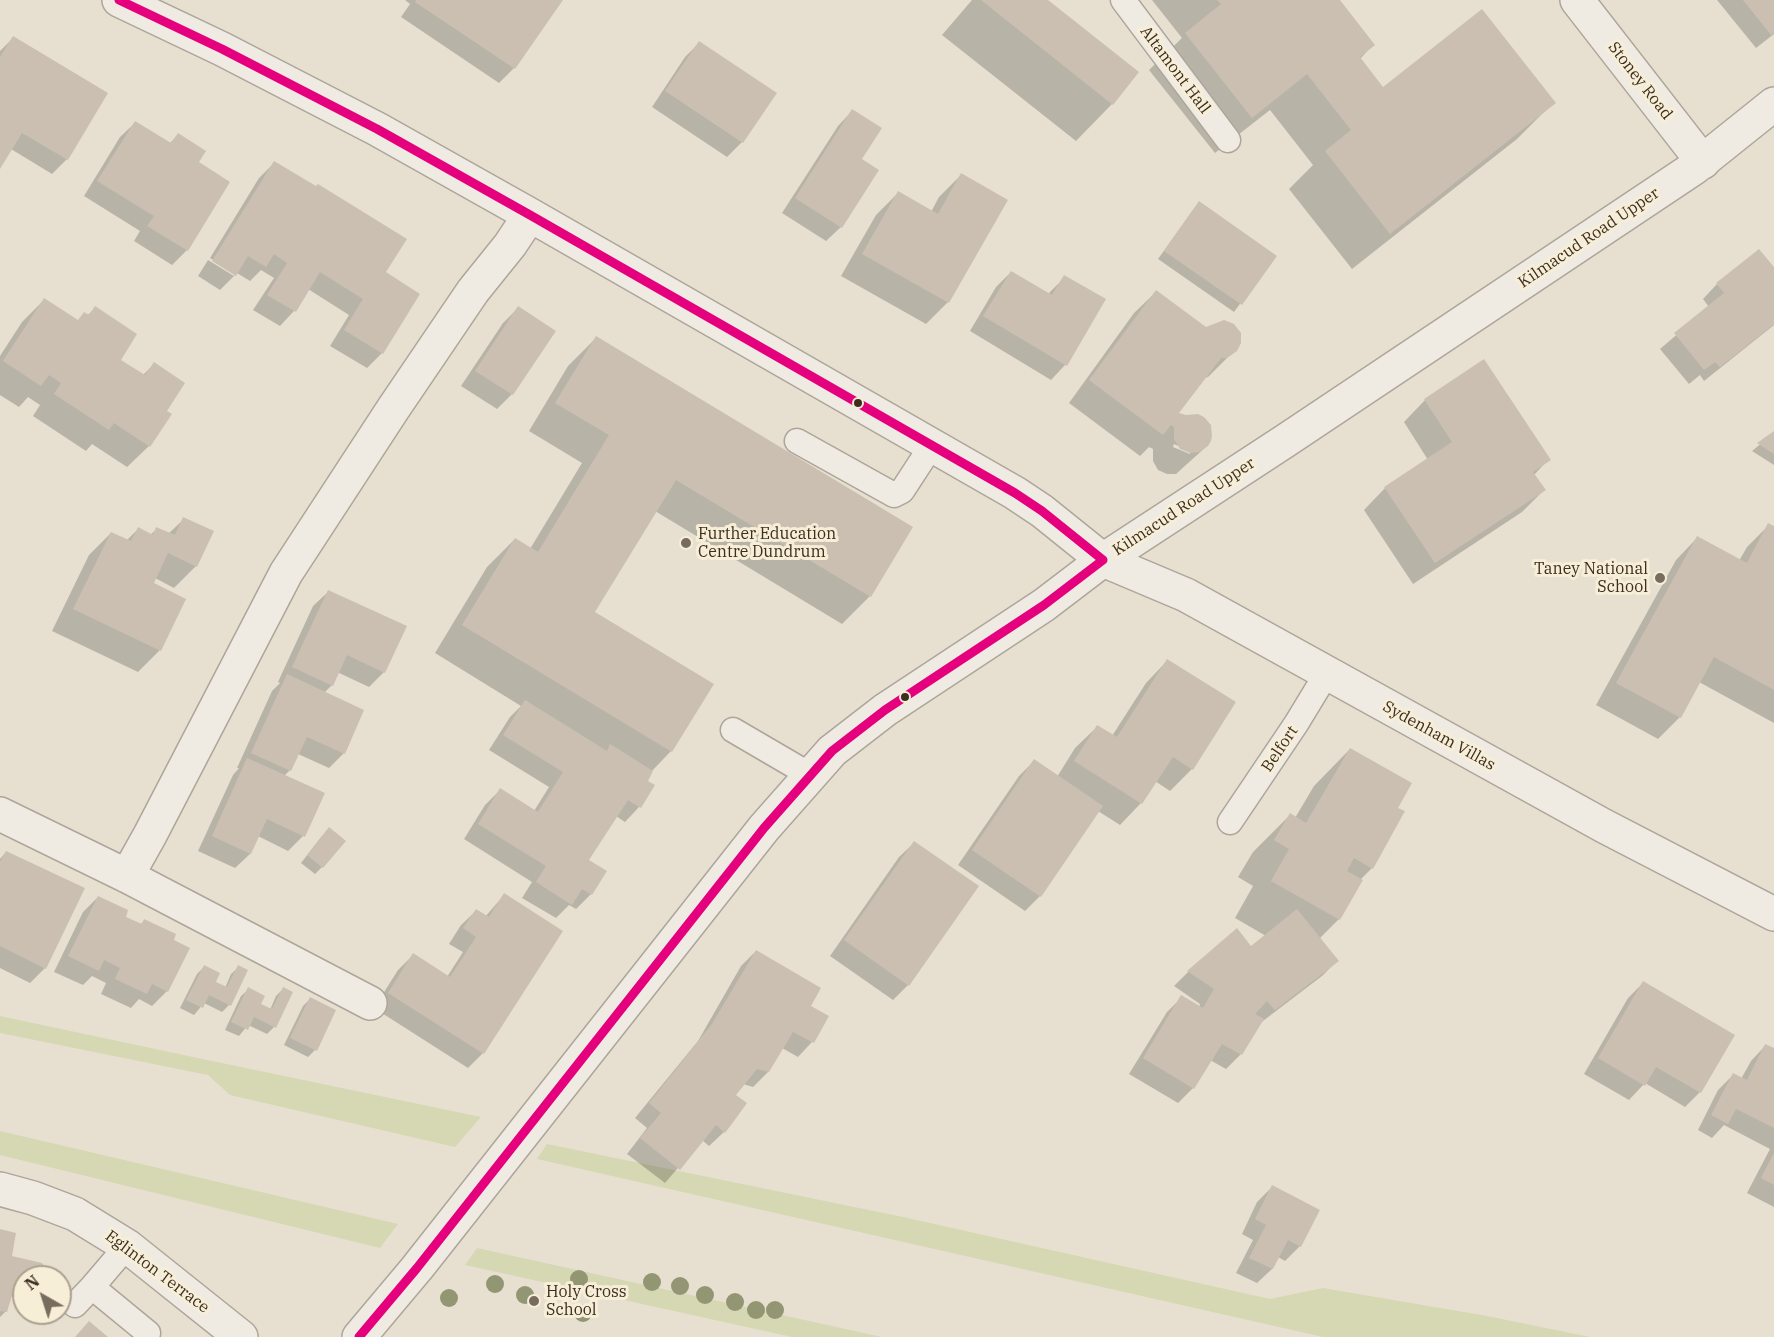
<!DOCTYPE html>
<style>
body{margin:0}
#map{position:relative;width:1774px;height:1337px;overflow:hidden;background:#e7e0d1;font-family:"IBM Plex Serif",serif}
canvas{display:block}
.north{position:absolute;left:12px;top:1265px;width:60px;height:60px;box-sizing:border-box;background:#f7eed8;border:2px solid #ada18e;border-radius:50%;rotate:321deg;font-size:16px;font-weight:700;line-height:24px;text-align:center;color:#3d2e20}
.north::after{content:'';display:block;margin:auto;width:21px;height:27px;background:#786c5e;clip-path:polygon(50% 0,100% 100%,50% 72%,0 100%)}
</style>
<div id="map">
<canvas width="1774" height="1337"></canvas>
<div class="north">N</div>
</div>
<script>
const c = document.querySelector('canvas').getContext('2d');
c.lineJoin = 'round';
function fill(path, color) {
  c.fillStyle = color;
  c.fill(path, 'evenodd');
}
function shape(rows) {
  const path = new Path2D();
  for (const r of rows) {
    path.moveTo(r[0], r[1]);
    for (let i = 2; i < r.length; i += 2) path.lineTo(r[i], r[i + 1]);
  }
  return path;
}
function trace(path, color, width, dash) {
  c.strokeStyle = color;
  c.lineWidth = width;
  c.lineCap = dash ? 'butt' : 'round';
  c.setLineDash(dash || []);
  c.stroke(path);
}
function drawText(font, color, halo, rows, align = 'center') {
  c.font = font + ' "IBM Plex Serif",serif';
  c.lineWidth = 6;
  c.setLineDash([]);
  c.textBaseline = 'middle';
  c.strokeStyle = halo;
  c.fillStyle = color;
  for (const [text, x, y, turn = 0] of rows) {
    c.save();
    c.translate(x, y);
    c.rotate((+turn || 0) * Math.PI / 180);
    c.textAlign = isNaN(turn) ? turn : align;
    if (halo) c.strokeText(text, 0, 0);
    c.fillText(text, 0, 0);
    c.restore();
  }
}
fill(shape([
 [0,1016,193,1057,481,1117,455,1147,230,1095,208,1075,0,1033],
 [0,1131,398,1224,380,1248,0,1155],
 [547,1144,903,1217,1270,1299,1323,1288,1487,1316,1590,1337,1323,1337,537,1159],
 [477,1248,882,1337,792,1337,465,1265]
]), '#d6d7b3');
fill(shape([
 [405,0,561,0,514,68,499,83,401,17,410,4],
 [972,0,1046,0,1112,104,1076,141,942,35],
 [1152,0,1338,0,1373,45,1360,59,1383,89,1554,102,1517,139,1352,269,1289,189,1313,165,1270,110,1215,153,1149,70,1182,38],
 [1717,0,1774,0,1774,34,1756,48],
 [13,38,106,94,67,159,52,174,11,149,0,166,0,51],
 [699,43,775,93,742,142,727,157,652,107,685,57],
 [852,111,860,159,841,227,826,241,782,213,838,126],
 [135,123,169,144,178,135,197,163,187,250,172,265,134,241,140,231,84,196,120,137],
 [274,163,384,273,418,294,382,353,367,368,330,346,349,315,308,289,294,311,280,326,253,310,274,278,261,270,250,281,237,273,220,290,198,276,208,260,234,276,234,272,210,258,259,178],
 [961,175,948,302,926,324,841,276,876,215,898,193,931,212,939,197],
 [1193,210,1275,256,1234,312,1158,259],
 [1774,269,1774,325,1704,381,1700,375,1689,384,1660,349,1709,307,1703,299,1717,284],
 [1011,272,1048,294,1065,277,1065,365,1051,380,970,331,996,287],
 [1156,292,1206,328,1239,346,1208,377,1204,378,1177,413,1207,446,1176,474,1167,474,1158,470,1153,461,1153,449,1149,447,1140,456,1069,403,1134,313],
 [1174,444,1190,451,1190,454,1173,447],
 [44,300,77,321,87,316,95,308,119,360,142,376,154,364,165,411,149,446,127,467,92,444,86,451,33,416,40,405,28,397,19,407,0,395,0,356,22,322],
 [518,308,554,331,512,394,497,409,461,386,503,323],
 [596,338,911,528,870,596,842,624,655,511,593,613,712,684,671,751,651,772,646,781,653,786,639,807,625,822,616,816,587,861,591,894,576,909,569,905,556,918,522,898,532,882,464,839,485,805,500,790,534,811,549,787,489,750,510,717,521,706,435,653,487,567,515,539,530,549,582,463,529,431,568,366],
 [1425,400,1549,459,1534,475,1544,490,1522,512,1413,584,1364,510,1385,488,1428,460,1404,422],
 [1774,433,1774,465,1752,451],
 [184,519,196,566,174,588,155,578,152,584,184,599,160,650,138,672,52,631,89,555,111,533,126,541,138,529,150,535,157,529,168,534],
 [1769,525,1774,528,1774,723,1699,682,1680,717,1658,739,1596,705,1676,560,1697,538,1739,561,1747,547],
 [328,592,384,672,369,687,337,672,332,685,324,693,344,753,329,768,298,754,290,770,284,776,303,836,288,851,258,836,250,854,235,868,198,851,233,775,239,768,237,768,272,691,280,683,278,682,313,606],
 [1167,661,1192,769,1170,791,1155,781,1141,803,1120,825,1098,811,1040,896,1025,911,958,865,1019,776,1034,761,1057,777,1075,748,1097,727,1112,736,1146,683],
 [1350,749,1372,868,1360,880,1339,919,1319,939,1337,961,1322,976,1259,1024,1241,1054,1226,1069,1210,1060,1193,1088,1178,1103,1129,1074,1167,1012,1182,997,1199,1007,1200,1004,1174,986,1188,972,1251,948,1266,936,1235,918,1253,886,1238,877,1253,852,1290,815,1295,818,1314,786],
 [322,836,322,867,315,874,301,863],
 [914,843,908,985,893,1000,830,956,899,857],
 [6,852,45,968,30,983,0,968,0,859],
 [504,895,483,1053,468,1068,374,1008,398,970,413,955,447,977,463,952,449,944,461,925,476,911,485,917],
 [98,897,124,917,140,925,144,921,167,991,152,1006,139,999,131,1008,101,994,106,983,92,976,83,985,54,972,83,912],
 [756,951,809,1006,827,1017,812,1042,798,1057,782,1048,768,1072,753,1087,743,1084,734,1095,724,1132,709,1146,702,1140,665,1183,627,1154,647,1128,635,1118,698,1041,741,966],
 [204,967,214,983,225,988,231,974,239,967,229,1005,222,1012,204,1003,194,1015,180,1008,197,974],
 [1643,983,1700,1092,1685,1107,1645,1083,1629,1100,1584,1074,1628,998],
 [249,989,259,1005,270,1010,276,996,283,989,274,1027,267,1034,248,1025,239,1036,225,1030,241,996],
 [310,999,315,1050,308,1057,284,1045,303,1006],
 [1765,1046,1774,1050,1774,1207,1747,1193,1770,1149,1724,1125,1712,1138,1698,1130,1718,1090,1733,1075,1741,1079,1751,1061],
 [1272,1187,1300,1246,1285,1261,1278,1257,1272,1269,1257,1283,1236,1273,1253,1240,1242,1234,1257,1202],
 [0,1231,10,1257,45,1277,24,1277,24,1299,10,1296,6,1311,0,1317]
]), '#0003');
fill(shape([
 [416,0,563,0,515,69,415,2],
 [981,0,1048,0,1139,72,1113,105],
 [1217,0,1340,0,1375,45,1360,57,1383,87,1482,9,1556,103,1390,234,1325,151,1351,130,1307,74,1252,118,1185,33,1221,4],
 [1743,0,1774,0,1774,33,1771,35],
 [13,36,108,93,68,160,22,133,0,169,0,57],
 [699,41,777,93,743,143,665,91],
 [852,109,882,128,862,159,879,170,842,228,795,198],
 [135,121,171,143,178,133,206,151,199,162,230,182,188,251,147,226,154,216,97,181],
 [274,161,316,186,318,184,407,239,386,272,420,294,383,354,344,330,363,299,320,272,296,312,267,295,287,263,274,254,266,267,248,256,236,276,212,261],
 [961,173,1008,200,949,303,862,254,898,191,938,214],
 [1199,201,1277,256,1242,305,1164,251],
 [1759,249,1774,267,1774,324,1720,367,1715,362,1704,370,1674,333,1724,293,1716,283],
 [1011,271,1052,295,1064,275,1106,299,1067,366,983,316],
 [1156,290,1206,327,1224,320,1234,324,1241,333,1241,343,1237,351,1227,358,1221,358,1179,413,1186,415,1198,414,1204,417,1211,425,1212,436,1211,441,1208,446,1199,452,1190,453,1180,449,1174,439,1174,427,1171,425,1163,435,1089,380],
 [44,298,78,320,84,312,89,315,95,306,137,334,121,360,145,375,154,362,185,383,167,411,172,414,150,447,114,423,109,430,54,394,61,383,49,375,41,386,3,361],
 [518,306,556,331,513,395,475,371],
 [596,336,913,527,871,597,676,480,595,612,714,684,672,752,462,625,515,538,538,552,609,435,555,403],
 [1484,359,1551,460,1533,472,1546,490,1435,563,1384,487,1452,442,1424,399],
 [1774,431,1774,454,1757,443],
 [183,517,214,531,197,567,168,553,154,583,186,599,161,651,73,609,111,532,131,541,138,527,153,535,156,527,175,535],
 [1768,523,1774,526,1774,690,1714,657,1681,718,1616,683,1697,536,1747,563],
 [328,590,407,626,385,673,347,655,333,686,292,667],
 [1167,659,1236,702,1193,770,1173,757,1142,804,1074,761,1097,725,1117,737],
 [287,674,364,710,345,754,307,737,291,771,251,753],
 [525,700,607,751,610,744,653,771,648,781,655,785,641,808,628,800,589,860,607,871,592,895,582,889,572,905,536,882,546,866,478,824,500,788,538,812,563,772,503,735],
 [1350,748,1412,783,1398,808,1405,811,1373,869,1354,858,1347,871,1363,880,1340,920,1271,881,1289,849,1274,840,1290,813,1306,823],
 [247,758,325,793,305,837,267,819,251,854,212,836],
 [1034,759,1103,806,1041,897,972,850],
 [329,827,346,841,323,868,307,855],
 [914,841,979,886,909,986,844,940],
 [6,851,85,888,46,969,0,946,0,862],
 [504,893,563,931,484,1054,388,993,413,953,450,977,476,937,463,928,476,909,489,917],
 [98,896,128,910,126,917,142,924,144,919,176,934,174,940,190,948,168,992,152,984,147,994,115,979,120,968,104,960,99,971,68,956],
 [1297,909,1339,961,1275,1010,1267,1001,1255,1014,1264,1019,1242,1055,1222,1044,1194,1089,1143,1058,1181,995,1203,1008,1214,989,1187,971,1237,928,1251,946],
 [756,950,821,988,811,1006,829,1016,814,1043,793,1032,769,1072,757,1069,736,1095,747,1103,734,1121,725,1133,716,1125,680,1170,640,1138,661,1113,649,1103,712,1024],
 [204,965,220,973,216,982,227,987,238,965,248,970,231,1006,209,995,203,1008,186,1000],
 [1643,981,1735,1035,1701,1093,1656,1067,1645,1086,1598,1058],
 [248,987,265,996,261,1004,272,1009,283,987,293,992,276,1028,254,1017,248,1030,231,1022],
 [310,997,336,1010,317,1051,290,1038],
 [1765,1044,1774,1048,1774,1128,1736,1109,1728,1124,1711,1115,1733,1073,1747,1080],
 [1774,1153,1774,1185,1761,1178],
 [1272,1185,1320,1210,1301,1247,1288,1240,1273,1269,1249,1258,1266,1225,1255,1219],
 [0,1229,16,1233,12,1256,42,1263,48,1272,47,1277,24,1277,24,1291,14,1289,7,1312,0,1311],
 [89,1321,108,1337,75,1337]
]), '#cbbfb2');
const service = shape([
 [1123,0,1228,140],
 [797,441,894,495,902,491,932,445],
 [733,730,810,775],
 [1230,822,1296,724,1327,673],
 [127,1246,92,1287,148,1333],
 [75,1305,92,1287]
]);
const minor = shape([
 [119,0,222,49,377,129,530,215,1015,493,1042,511,1103,560,1186,595,1604,826,1774,914],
 [1577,0,1703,162],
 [0,814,127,876,370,1003],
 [127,876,150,835,286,573,393,409,473,291,510,245,530,215],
 [0,1189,33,1198,75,1214,127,1246,241,1337]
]);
const tertiary = shape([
 [359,1337,417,1268,764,828,832,751,885,710,1044,605,1103,560,1285,441,1694,168,1774,104]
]);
trace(service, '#ada599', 27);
trace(minor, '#ada599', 36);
trace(tertiary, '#ada599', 36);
trace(service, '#efebe3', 24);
trace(minor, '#efebe3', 33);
trace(tertiary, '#efebe3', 33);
trace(shape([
 [119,0,222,49,377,129,530,215,1015,493,1042,511,1103,560,1044,605,885,710,832,751,764,828,417,1268,359,1337]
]), '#e5007d', 9);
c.fillStyle = '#929673';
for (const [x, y] of [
 [579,1279],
 [652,1282],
 [495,1284],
 [680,1286],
 [525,1295],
 [705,1295],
 [449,1298],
 [735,1302],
 [756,1310],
 [775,1310],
 [583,1313]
]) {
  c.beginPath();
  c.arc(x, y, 9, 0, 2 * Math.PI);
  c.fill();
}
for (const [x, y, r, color] of [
 [858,403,5,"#3d2e20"],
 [686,543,6,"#786c5e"],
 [1660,578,6,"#786c5e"],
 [905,697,5,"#3d2e20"],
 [534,1301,6,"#786c5e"]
]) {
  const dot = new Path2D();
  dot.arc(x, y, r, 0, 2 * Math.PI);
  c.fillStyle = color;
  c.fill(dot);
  trace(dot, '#f7eed8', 2);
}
drawText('16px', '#3d2e20', '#f7eed8', [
 ["Altamont Hall",1175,70,53],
 ["Stoney Road",1640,81,52],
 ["Kilmacud Road Upper",1589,238,-34],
 ["Kilmacud Road Upper",1184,507,-33],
 ["Sydenham Villas",1439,736,29],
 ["Belfort",1280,749,-56],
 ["Eglinton Terrace",157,1272,37]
]);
drawText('16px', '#3d2e20', '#f7eed8', [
 ["Further Education",698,534],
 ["Centre Dundrum",698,552],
 ["Taney National",1648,569,"right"],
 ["School",1648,587,"right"],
 ["Holy Cross",546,1292],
 ["School",546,1310]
], 'left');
</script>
